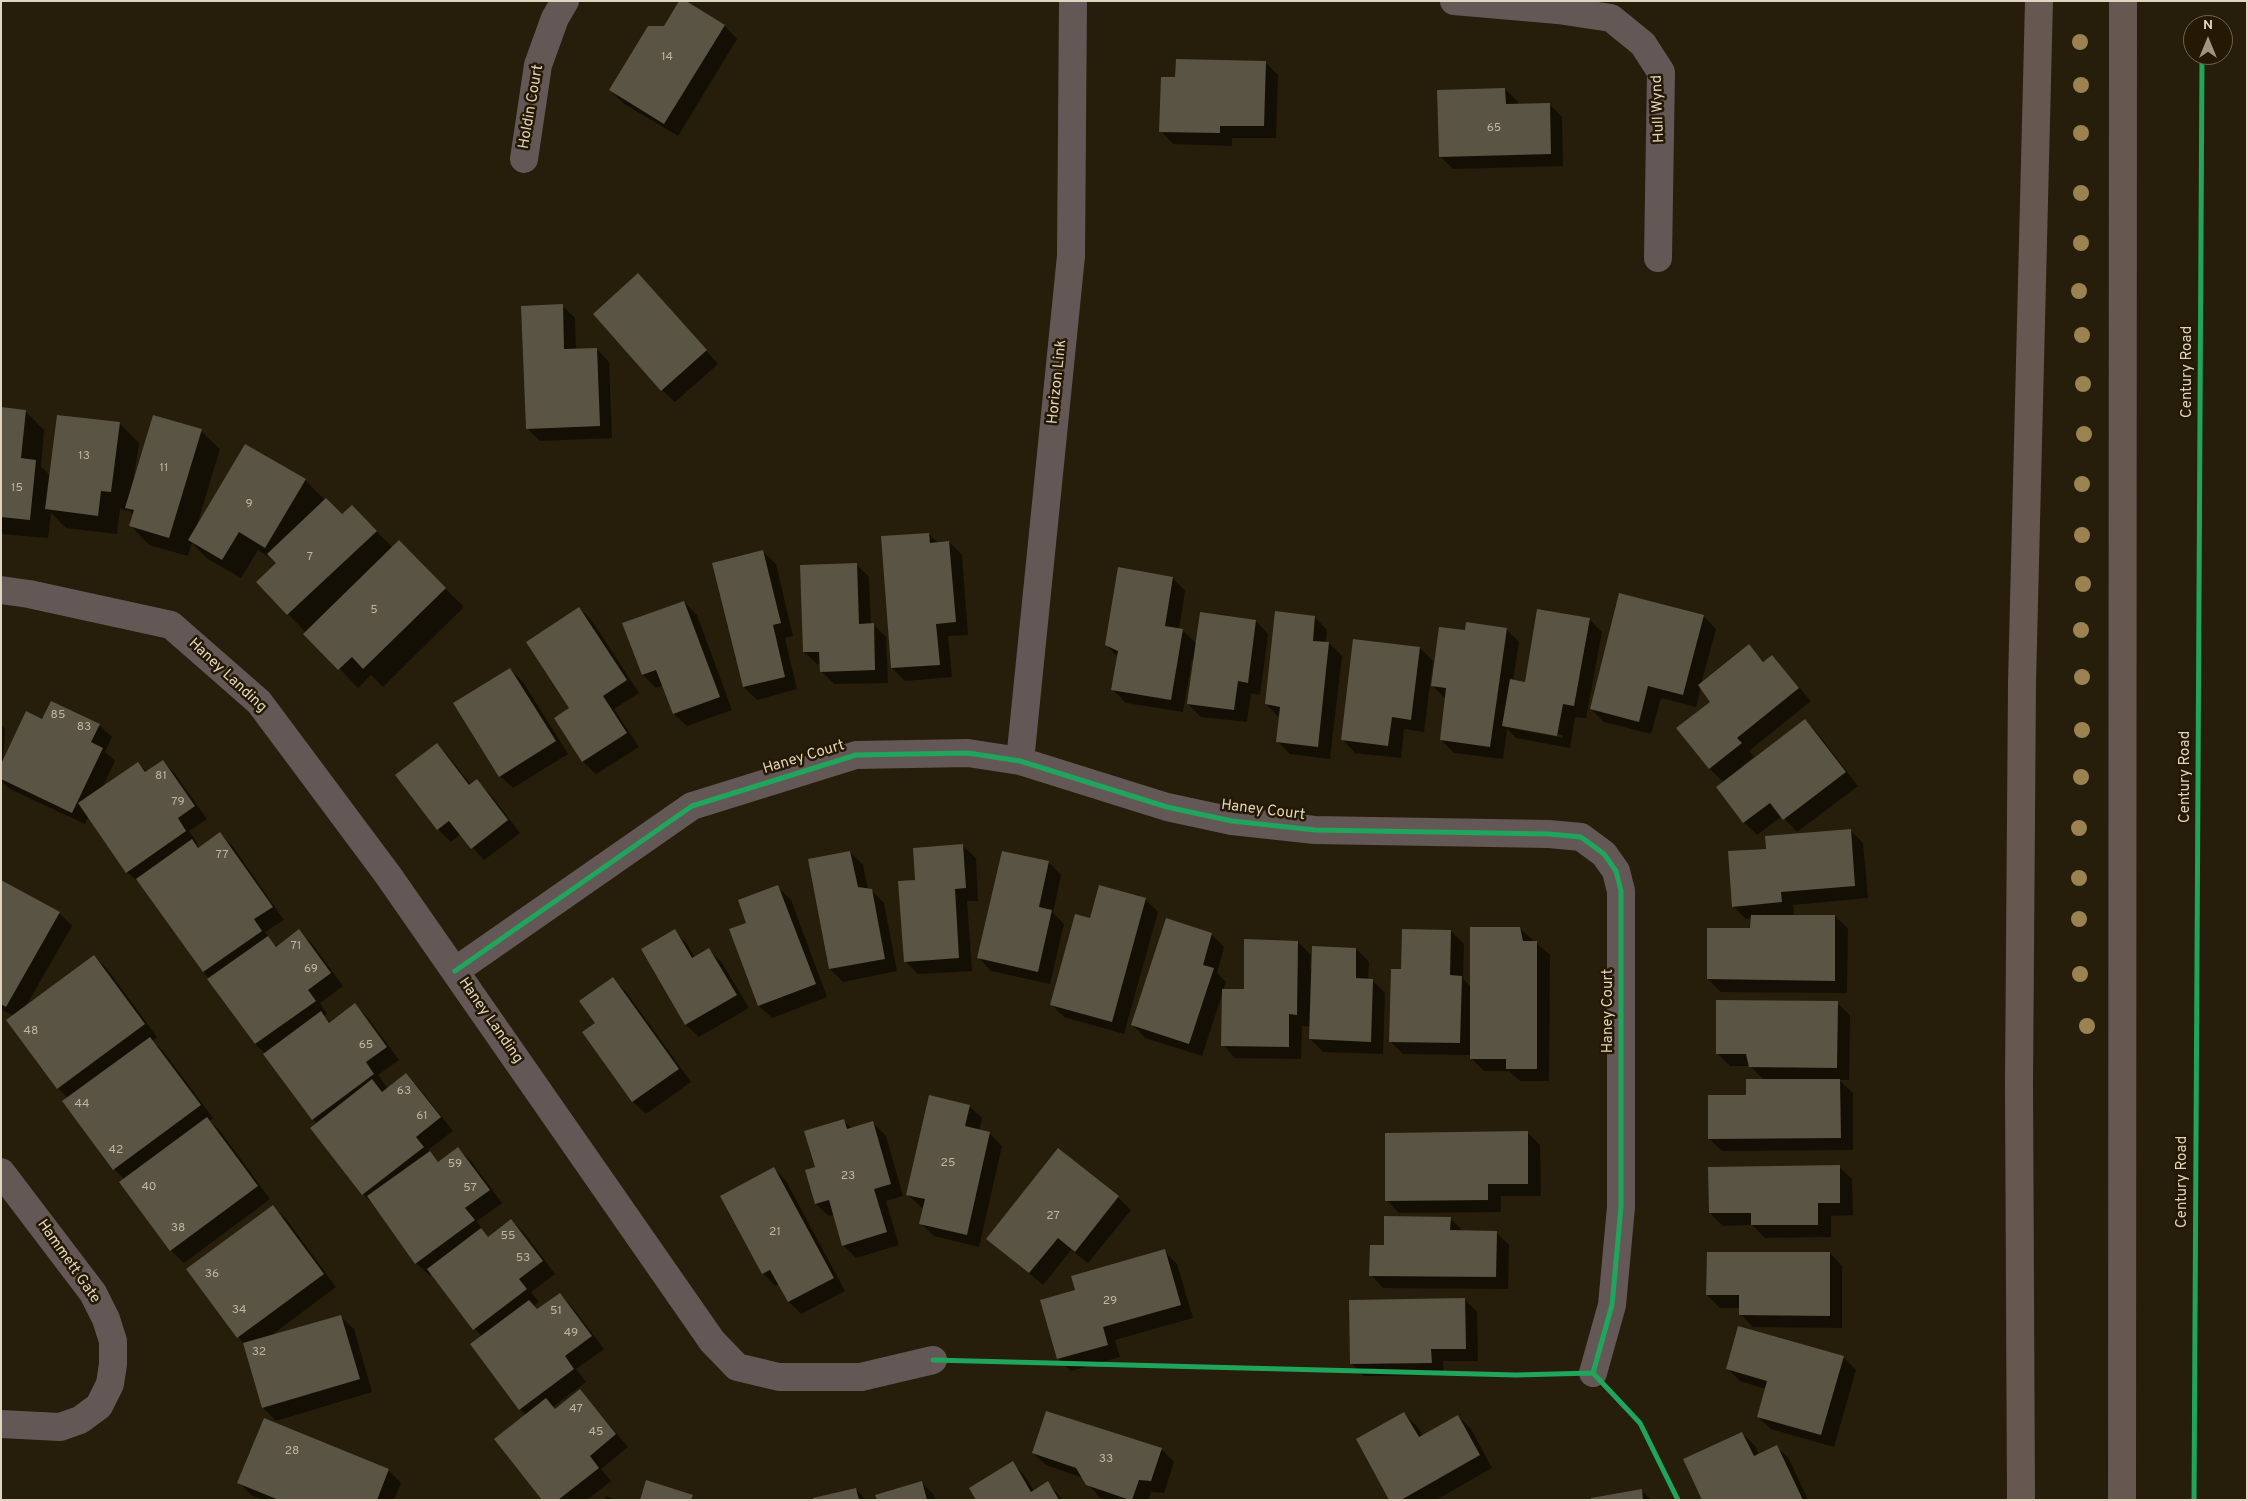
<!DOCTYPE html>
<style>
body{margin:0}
#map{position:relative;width:2248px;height:1501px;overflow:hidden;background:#261d0b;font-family:Overpass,sans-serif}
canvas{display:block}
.frame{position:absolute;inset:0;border:2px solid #e2d5bf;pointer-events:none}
.north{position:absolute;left:2183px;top:15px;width:50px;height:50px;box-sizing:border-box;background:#241903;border:1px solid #70644e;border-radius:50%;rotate:0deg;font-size:14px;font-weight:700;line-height:20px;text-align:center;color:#e2d5bf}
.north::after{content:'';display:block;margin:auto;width:18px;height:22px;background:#a09580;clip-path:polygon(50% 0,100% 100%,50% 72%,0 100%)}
</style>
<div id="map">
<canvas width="2248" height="1501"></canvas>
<div class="frame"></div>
<div class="north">N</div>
</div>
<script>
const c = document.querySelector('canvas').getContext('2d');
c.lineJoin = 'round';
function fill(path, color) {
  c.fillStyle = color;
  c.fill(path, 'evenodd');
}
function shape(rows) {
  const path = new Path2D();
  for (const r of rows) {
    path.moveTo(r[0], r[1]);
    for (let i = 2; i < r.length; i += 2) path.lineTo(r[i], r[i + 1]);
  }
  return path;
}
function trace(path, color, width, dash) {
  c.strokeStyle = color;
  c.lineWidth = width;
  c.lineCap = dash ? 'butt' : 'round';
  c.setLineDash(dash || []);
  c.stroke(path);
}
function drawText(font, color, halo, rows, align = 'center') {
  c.font = font + ' Overpass,sans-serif';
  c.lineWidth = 5;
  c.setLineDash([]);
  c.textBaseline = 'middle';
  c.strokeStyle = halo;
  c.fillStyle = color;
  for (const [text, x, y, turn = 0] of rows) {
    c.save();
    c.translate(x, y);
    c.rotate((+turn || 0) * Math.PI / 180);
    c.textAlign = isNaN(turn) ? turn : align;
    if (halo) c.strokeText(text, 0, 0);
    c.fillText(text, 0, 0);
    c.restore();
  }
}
fill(shape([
 [684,1,725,26,737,39,678,136,623,103,610,90,665,27],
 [1265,62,1278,75,1276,138,1232,138,1232,146,1173,144,1161,131,1177,79],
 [1505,89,1518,102,1518,105,1549,104,1562,117,1563,166,1453,169,1440,156],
 [651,288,718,364,675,402,662,390],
 [562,306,575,318,576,350,597,349,609,362,612,438,540,441,527,428],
 [1,409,25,411,44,430,41,467,51,476,120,424,139,443,134,477,201,431,220,449,197,525,305,480,324,499,321,504,342,516,371,526,393,548,399,542,464,607,383,687,371,675,358,688,258,582,277,563,258,550,241,578,208,559,192,543,188,556,149,545,131,526,134,515,130,511,120,509,117,534,66,528,51,513,48,538,1,534],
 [929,534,938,543,949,542,962,555,968,635,948,636,952,677,905,681,892,668],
 [763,552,776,564,793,636,785,638,797,689,757,700,744,687,713,564],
 [856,564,869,577,871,625,873,624,886,637,888,683,834,684,821,671,821,664,817,664,804,652],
 [1173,578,1185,591,1179,629,1182,630,1197,644,1256,621,1268,634,1260,695,1251,693,1247,722,1201,717,1188,704,1194,661,1192,660,1183,712,1126,703,1113,690,1118,657,1106,645],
 [684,602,697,615,732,710,687,726,674,714,663,685,656,688,643,675,624,624],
 [579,608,592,621,639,693,614,709,639,747,596,774,583,762,555,718,571,708],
 [1703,616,1716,629,1701,684,1749,646,1764,662,1772,657,1811,701,1749,751,1754,757,1742,766,1744,767,1805,721,1818,734,1858,786,1797,832,1782,816,1757,835,1744,822,1718,787,1724,783,1710,769,1678,729,1712,702,1701,687,1696,707,1661,698,1651,734,1604,722,1591,709],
 [1315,617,1327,630,1326,643,1329,643,1342,656,1330,759,1290,754,1277,741,1279,717,1266,704],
 [1589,619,1602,632,1586,718,1575,717,1570,748,1516,738,1507,729,1503,759,1454,753,1441,740,1445,698,1433,686,1466,632,1506,629,1519,642,1513,681,1526,683],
 [1516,727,1563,735,1563,738,1516,729],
 [1420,648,1433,661,1424,732,1404,729,1401,758,1355,753,1343,740],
 [510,669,523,682,568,754,513,788,500,776],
 [43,721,99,725,112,737,105,752,115,761,102,788,138,763,147,772,163,761,175,774,207,819,189,831,198,844,196,845,200,848,220,834,233,847,284,920,265,932,272,942,277,947,299,931,312,944,343,986,320,1003,327,1014,324,1016,331,1023,355,1005,368,1018,399,1060,378,1075,388,1089,406,1075,419,1088,453,1131,428,1150,439,1163,458,1149,471,1161,502,1203,477,1221,485,1234,489,1238,511,1221,524,1233,555,1274,531,1292,539,1302,534,1306,538,1310,560,1294,572,1307,604,1349,576,1369,586,1382,553,1407,556,1410,580,1390,628,1447,601,1469,611,1481,587,1500,544,1500,526,1415,520,1409,482,1337,432,1274,429,1275,416,1263,376,1207,363,1194,312,1128,317,1124,265,1053,255,1044,141,884,127,872,88,817,85,824,10,789,2,782,1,795,1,725,5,729,3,763],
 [437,744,449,757,471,785,477,781,490,794,520,833,484,860,461,834,451,842,438,829,396,775],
 [1850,830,1863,843,1868,898,1793,905,1794,916,1835,916,1848,929,1847,993,1721,992,1708,979,1751,930,1752,918,1746,919,1733,906,1768,850],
 [963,846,976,858,978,901,967,901,972,971,918,974,905,961,916,881],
 [850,852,863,865,868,890,871,890,884,903,897,971,843,982,830,969,809,860],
 [1048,862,1061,875,1053,913,1064,924,1050,984,991,971,979,958],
 [1,881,59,913,72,926,26,1006,94,956,107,969,157,1037,152,1041,163,1051,213,1118,210,1121,220,1131,270,1199,184,1263,171,1250,124,1179,114,1169,64,1101,68,1098,58,1088,14,1016,1,1009],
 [778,887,791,900,827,997,772,1018,759,1006,748,924],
 [1145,899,1158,912,1124,1034,1064,1017,1051,1004,1091,919],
 [1166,919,1212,935,1224,947,1217,973,1226,982,1223,990,1245,991,1298,942,1311,955,1310,969,1356,949,1369,962,1368,980,1372,980,1385,993,1383,1054,1323,1052,1310,1039,1311,1027,1302,1026,1301,1059,1235,1058,1223,1045,1223,992,1202,1056,1145,1038,1133,1025],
 [1519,928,1550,955,1549,1081,1520,1081,1509,1071,1484,1071,1471,1058,1471,1055,1403,1054,1390,1041,1402,971,1451,931,1464,944,1463,979,1471,987],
 [674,931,687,944,695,958,709,950,722,963,749,1008,699,1037,686,1025,643,949],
 [613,979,626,992,691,1082,646,1114,633,1102,584,1032,596,1024],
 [1837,1003,1850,1015,1849,1080,1839,1080,1853,1093,1853,1150,1722,1151,1709,1139,1764,1080,1750,1066,1730,1066,1717,1053],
 [969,1106,982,1118,979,1131,989,1133,1002,1146,979,1247,934,1236,921,1224,924,1208,921,1207,908,1195],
 [844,1121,852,1129,873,1123,886,1136,903,1196,886,1201,899,1245,856,1258,843,1245,834,1215,829,1216,816,1204,816,1168],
 [1528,1133,1540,1145,1541,1196,1501,1196,1501,1212,1399,1213,1387,1200],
 [1059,1150,1118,1197,1131,1210,1088,1263,1071,1250,1043,1285,988,1239],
 [1839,1167,1852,1179,1853,1215,1831,1216,1831,1237,1765,1238,1752,1225,1723,1226,1710,1213],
 [774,1168,786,1181,845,1291,801,1314,789,1302,779,1284,775,1286,763,1273],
 [273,1207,286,1219,336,1287,269,1337,341,1317,354,1329,372,1392,276,1421,263,1408,244,1344,187,1269],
 [1450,1218,1463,1231,1496,1232,1509,1245,1508,1289,1383,1288,1371,1275,1385,1246],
 [1164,1251,1177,1264,1193,1318,1115,1340,1120,1357,1071,1371,1058,1358,1077,1291],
 [1830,1253,1842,1266,1842,1328,1753,1327,1741,1315,1741,1308,1720,1308,1707,1295],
 [1464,1299,1477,1312,1478,1361,1443,1361,1444,1375,1364,1376,1351,1363],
 [1843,1357,1856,1370,1834,1447,1771,1429,1758,1417,1766,1389,1740,1381,1727,1368],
 [1404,1414,1417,1426,1423,1437,1458,1416,1471,1429,1492,1468,1436,1500,1391,1500],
 [264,1420,388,1470,401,1483,394,1500,263,1500,251,1495,239,1482],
 [1742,1433,1755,1446,1759,1455,1777,1447,1789,1459,1808,1500,1704,1500],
 [1161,1449,1174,1462,1164,1493,1151,1492,1149,1500,1106,1500,1100,1498,1083,1478,1046,1465,1033,1453],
 [1013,1463,1025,1476,1034,1491,1048,1483,1063,1500,977,1500],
 [921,1482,934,1495,935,1500,878,1500],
 [856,1489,866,1500,814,1500],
 [1641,1490,1651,1500,1592,1500],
 [606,1496,616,1500,605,1500]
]), '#0007');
fill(shape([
 [679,1,686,1,725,25,664,124,609,90,648,26,664,26],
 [1176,59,1266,61,1264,126,1220,126,1220,133,1159,132,1161,77,1175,77],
 [1505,88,1506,104,1550,103,1551,154,1439,157,1437,90],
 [638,273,707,350,661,391,593,314],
 [563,304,564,349,597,348,600,426,526,429,521,306],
 [1,407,26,410,21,458,36,460,30,520,1,517],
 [57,415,120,422,111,492,101,491,98,516,45,509],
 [153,415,202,429,169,538,129,526,134,510,125,508],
 [245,444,306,479,265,548,239,532,222,560,188,540],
 [326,498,342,514,352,505,377,531,287,615,256,582,276,563,267,554],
 [929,533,930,543,949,541,956,622,936,624,940,665,891,668,881,536],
 [399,540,446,588,363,669,352,657,338,670,303,634],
 [763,550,781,623,773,625,785,677,743,687,712,563],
 [857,563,859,624,874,623,875,670,820,672,819,652,803,652,800,565],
 [1118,567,1173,577,1165,626,1183,629,1171,700,1111,690,1118,651,1105,645],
 [1619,593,1704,615,1683,695,1648,686,1639,722,1590,709],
 [684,601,720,697,673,714,656,670,642,675,622,623],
 [579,607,627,680,603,696,627,733,582,762,554,718,569,708,526,642],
 [1537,609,1590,618,1574,706,1563,704,1557,736,1502,726,1510,679,1525,682],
 [1275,611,1315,616,1313,641,1329,642,1318,747,1276,742,1280,707,1265,704],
 [1200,612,1256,620,1248,683,1238,681,1234,710,1187,704],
 [1466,622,1507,628,1490,747,1440,740,1446,688,1431,686,1439,627,1465,630],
 [1353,639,1420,647,1411,720,1392,717,1388,746,1341,740],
 [1749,644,1763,662,1772,655,1799,688,1737,738,1742,743,1709,769,1676,728,1710,702,1698,685],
 [510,668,556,741,499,777,453,703],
 [51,701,100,724,91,742,103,748,72,813,1,779,1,764,26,711,42,719],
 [1805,719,1846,772,1783,820,1770,803,1743,823,1716,787],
 [437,743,469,785,477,779,508,820,471,849,449,821,437,830,395,775],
 [163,760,195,806,178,818,186,831,126,873,78,803,138,762,145,772],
 [1851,829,1855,886,1781,892,1782,902,1732,907,1728,851,1766,849,1765,836],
 [220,832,273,907,254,919,262,931,203,972,136,879,192,839,198,848],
 [963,844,966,888,955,889,959,958,904,962,898,881,915,880,913,848],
 [850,851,858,887,872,889,885,959,829,969,808,859],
 [1002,851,1049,861,1039,907,1052,910,1038,972,977,958],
 [1,880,60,912,6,1007,1,1004],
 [778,885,816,984,758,1006,729,929,746,923,738,900],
 [1099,885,1146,898,1112,1022,1050,1005,1075,914,1090,918],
 [1751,915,1835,915,1835,981,1707,979,1707,928,1750,928],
 [1166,918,1212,933,1203,965,1214,968,1189,1044,1131,1025],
 [1470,927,1520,927,1523,941,1537,941,1537,1069,1506,1069,1506,1059,1470,1059],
 [299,929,331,973,308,990,316,1001,255,1044,207,979,268,936,276,947],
 [675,929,692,958,709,948,737,995,685,1025,641,949],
 [1402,929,1451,930,1450,975,1462,976,1460,1043,1389,1042,1391,969,1401,969],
 [1244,939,1298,941,1297,1015,1289,1014,1289,1047,1221,1046,1222,989,1244,989],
 [1312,946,1356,948,1356,978,1373,979,1371,1042,1309,1039],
 [94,955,145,1024,57,1089,6,1020],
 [613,977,679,1069,632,1102,582,1032,595,1023,579,1001],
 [1716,1000,1838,1001,1837,1068,1749,1067,1746,1054,1716,1054],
 [355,1003,387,1047,366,1062,374,1074,312,1120,263,1054,321,1011,329,1023],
 [150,1037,201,1105,113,1170,62,1101],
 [406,1073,441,1117,416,1137,424,1147,362,1195,310,1128,372,1079,382,1092],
 [1746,1079,1840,1079,1841,1138,1708,1139,1708,1095,1746,1095],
 [929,1095,970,1105,965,1126,990,1132,967,1235,919,1224,925,1199,906,1195],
 [207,1117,258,1186,170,1251,119,1182],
 [844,1119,847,1129,873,1121,891,1184,874,1189,887,1232,842,1246,829,1200,815,1204,805,1170,815,1167,804,1131],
 [1528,1131,1528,1184,1488,1184,1488,1200,1385,1201,1385,1133],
 [458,1147,490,1190,465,1208,475,1220,415,1264,367,1196,430,1151,438,1162],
 [1058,1148,1119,1196,1075,1252,1058,1238,1029,1273,986,1239],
 [1840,1165,1840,1203,1818,1203,1818,1225,1751,1225,1751,1213,1709,1213,1708,1167],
 [774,1167,834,1278,788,1302,770,1270,762,1274,720,1196],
 [273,1205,324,1274,237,1338,186,1269],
 [1384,1216,1451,1217,1450,1230,1497,1231,1496,1277,1369,1276,1370,1245,1384,1245],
 [511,1219,543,1261,519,1279,527,1289,473,1330,427,1269,481,1228,488,1237],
 [1165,1249,1181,1305,1103,1327,1108,1345,1057,1359,1040,1300,1075,1290,1071,1276],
 [1707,1252,1830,1252,1830,1316,1739,1315,1739,1295,1706,1295],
 [560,1293,592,1336,565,1356,574,1369,519,1410,470,1344,529,1300,537,1309],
 [1465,1298,1466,1349,1431,1349,1432,1363,1350,1364,1349,1300],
 [341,1315,360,1379,262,1408,243,1343],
 [1738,1326,1844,1356,1821,1435,1757,1417,1767,1381,1726,1369],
 [580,1389,616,1434,590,1456,599,1468,558,1500,542,1500,494,1439,546,1398,555,1409],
 [1046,1411,1162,1448,1151,1481,1139,1480,1132,1500,1130,1500,1086,1485,1076,1468,1032,1453],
 [1404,1412,1419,1437,1458,1415,1480,1455,1401,1500,1389,1500,1356,1439],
 [264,1418,389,1469,377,1500,279,1500,237,1483],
 [1742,1432,1754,1456,1777,1445,1803,1500,1702,1500,1683,1459],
 [1013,1461,1031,1492,1048,1481,1059,1500,976,1500,969,1488],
 [646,1480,693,1495,691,1500,640,1500],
 [922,1481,927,1500,877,1500,875,1495],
 [856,1488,859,1500,813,1500,813,1498],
 [1642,1489,1643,1500,1591,1500,1591,1498]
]), '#595443');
trace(shape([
 [1454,1,1558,10,1611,18,1643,44,1661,72,1658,258],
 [524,159,538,65,555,18,565,1],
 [1,590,29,594,171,625,259,702,388,875,712,1341,737,1367,779,1377,861,1377,933,1360],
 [1020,761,1071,256,1073,1],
 [455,971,692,806,856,755,968,753,1020,761,1167,807,1232,821,1315,830,1549,834,1581,837,1604,854,1616,871,1621,891,1621,1207,1612,1305,1593,1373],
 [1,1172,93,1293,106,1319,113,1341,113,1364,110,1384,99,1406,80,1420,60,1427,1,1424]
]), '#645856', 28);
trace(shape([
 [2021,1500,2019,1083,2022,683,2039,1],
 [2122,1500,2123,1]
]), '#655851', 28);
trace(shape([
 [455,971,692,806,856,755,968,753,1020,761,1167,807,1232,821,1315,830,1549,834,1581,837,1604,854,1616,871,1621,891,1621,1207,1612,1305,1593,1373],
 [933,1360,1516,1375,1593,1373,1640,1423,1678,1500],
 [2194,1500,2202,55]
]), '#20a55d', 5);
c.fillStyle = '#9b8251';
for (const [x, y] of [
 [2080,42],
 [2081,85],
 [2081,133],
 [2081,193],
 [2081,243],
 [2079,291],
 [2082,335],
 [2083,384],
 [2084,434],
 [2082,484],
 [2082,535],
 [2083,584],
 [2081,630],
 [2082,677],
 [2082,730],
 [2081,777],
 [2079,828],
 [2079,878],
 [2079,919],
 [2080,974],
 [2087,1026]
]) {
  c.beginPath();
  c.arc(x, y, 8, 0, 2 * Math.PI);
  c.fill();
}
drawText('12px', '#c0b5a0', null, [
 ["14",667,58],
 ["65",1494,129],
 ["13",84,457],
 ["11",164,469],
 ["15",17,489],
 ["9",249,505],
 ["7",310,558],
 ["5",374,611],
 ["85",58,716],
 ["83",84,728],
 ["81",161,777],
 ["79",178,803],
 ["77",222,856],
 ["71",296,947],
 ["69",311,970],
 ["48",31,1032],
 ["65",366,1046],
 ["63",404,1092],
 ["44",82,1105],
 ["61",422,1117],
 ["42",116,1151],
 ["25",948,1164],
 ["59",455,1165],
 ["23",848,1177],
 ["40",149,1188],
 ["57",470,1189],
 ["27",1053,1217],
 ["38",178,1229],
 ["21",775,1233],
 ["55",508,1237],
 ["53",523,1259],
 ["36",212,1275],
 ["29",1110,1302],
 ["34",239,1311],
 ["51",556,1312],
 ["49",571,1334],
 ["32",259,1353],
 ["47",576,1410],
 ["45",596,1433],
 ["28",292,1452],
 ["33",1106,1460]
]);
drawText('15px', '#e2d5bf', '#241903', [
 ["Holdin Court",532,107,-80],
 ["Hull Wynd",1659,109,-92],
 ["Century Road",2188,372,-90],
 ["Horizon Link",1058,382,-84],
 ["Haney Landing",227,676,43],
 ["Haney Court",804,758,-17],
 ["Century Road",2186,777,-90],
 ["Haney Court",1263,811,7],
 ["Haney Court",1609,1011,-90],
 ["Haney Landing",490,1021,55],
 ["Century Road",2183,1182,-90],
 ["Hammett Gate",68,1262,55]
]);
</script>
